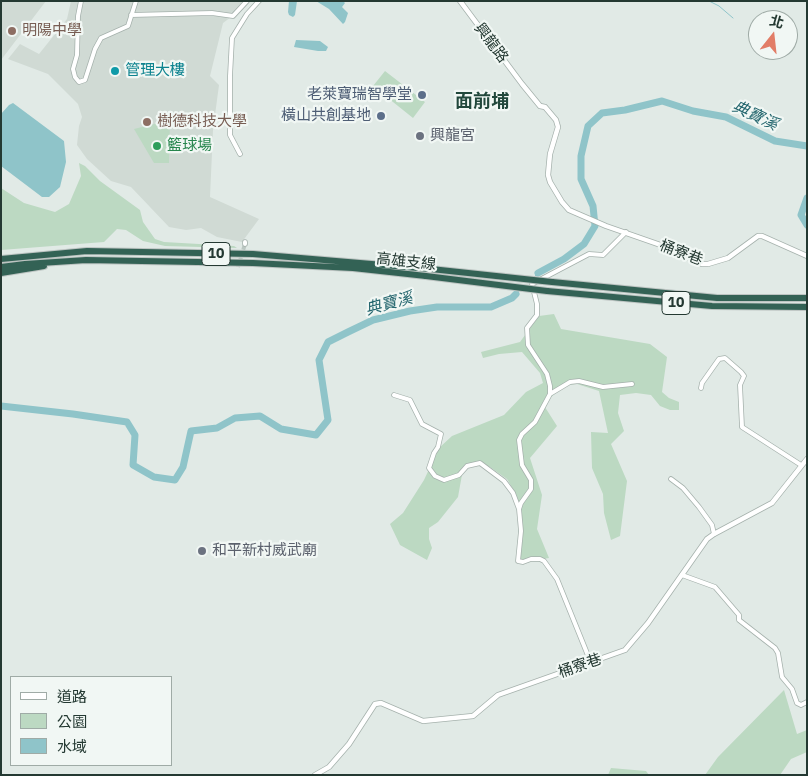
<!DOCTYPE html>
<meta charset="utf-8">
<style>
body{margin:0}
#map{position:relative;width:808px;height:776px;overflow:hidden;background:#e1eae6;font-family:"IBM Plex Sans","Noto Sans TC",sans-serif}
canvas{display:block}
.frame{position:absolute;inset:0;border:2px solid #243932;pointer-events:none}
.legend{position:absolute;left:10px;top:676px;width:162px;height:90px;box-sizing:border-box;background:#f1f7f4;border:1px solid #9faba6;margin:0;padding:6px 9px;list-style:none;font-size:15px;color:#243932}
.legend li{display:flex;align-items:center;gap:10px;height:25px}
.legend b{width:25px;border:1px solid #9faba6}
.north{position:absolute;left:748px;top:10px;width:50px;height:50px;box-sizing:border-box;background:#f1f7f4;border:1px solid #9faba6;border-radius:50%;rotate:16deg;font-size:14px;font-weight:700;line-height:20px;text-align:center;color:#243932}
.north::after{content:'';display:block;margin:auto;width:18px;height:22px;background:#e27d67;clip-path:polygon(50% 0,100% 100%,50% 72%,0 100%)}
</style>
<div id="map">
<canvas width="808" height="776"></canvas>
<div class="frame"></div>
<ul class="legend">
<li><b style="height:6px;background:#fff"></b>道路</li>
<li><b style="height:14px;background:#bcd9c2"></b>公園</li>
<li><b style="height:14px;background:#8fc4c9"></b>水域</li>
</ul>
<div class="north">北</div>
</div>
<script>
const c = document.querySelector('canvas').getContext('2d');
c.lineJoin = 'round';
function fill(path, color) {
  c.fillStyle = color;
  c.fill(path, 'evenodd');
}
function shape(rows) {
  const path = new Path2D();
  for (const r of rows) {
    path.moveTo(r[0], r[1]);
    for (let i = 2; i < r.length; i += 2) path.lineTo(r[i], r[i + 1]);
  }
  return path;
}
function trace(path, color, width, dash) {
  c.strokeStyle = color;
  c.lineWidth = width;
  c.lineCap = dash ? 'butt' : 'round';
  c.setLineDash(dash || []);
  c.stroke(path);
}
function drawText(font, color, halo, rows, align = 'center') {
  c.font = font + ' "IBM Plex Sans","Noto Sans TC",sans-serif';
  c.lineWidth = 4.5;
  c.setLineDash([]);
  c.textBaseline = 'middle';
  c.strokeStyle = halo;
  c.fillStyle = color;
  for (const [text, x, y, turn = 0] of rows) {
    c.save();
    c.translate(x, y);
    c.rotate((+turn || 0) * Math.PI / 180);
    c.textAlign = isNaN(turn) ? turn : align;
    if (halo) c.strokeText(text, 0, 0);
    c.fillText(text, 0, 0);
    c.restore();
  }
}
fill(shape([
 [1,1,46,1,1,60],
 [71,1,246,1,243,8,223,23,210,76,219,85,213,130,210,197,259,219,242,242,217,237,201,228,186,230,169,227,131,187,111,181,87,159,77,145,79,126,82,117,78,104,48,74,8,59,20,44,39,54,67,19]
]), '#d0dad4');
fill(shape([
 [385,71,425,102,413,118,373,86],
 [162,122,170,122,169,163,154,163,134,129],
 [79,163,85,166,100,181,140,210,143,222,155,239,164,242,234,246,237,248,165,246,143,241,126,230,117,229,104,242,1,250,1,188,24,203,55,212,69,204,81,176],
 [554,314,561,329,650,344,667,357,662,392,669,398,679,402,679,410,670,410,660,406,651,395,636,393,620,395,618,413,624,431,611,444,627,481,620,536,611,540,604,513,603,494,592,468,591,432,608,433,599,391,577,384,565,385,543,404,557,426,530,458,542,495,537,529,549,558,522,562,517,551,519,529,517,496,507,479,490,467,477,463,463,469,458,497,438,522,429,528,429,539,432,548,427,560,400,545,390,524,403,513,424,480,439,448,452,436,504,415,526,392,543,383,540,373,522,352,499,354,483,358,481,352,520,342,539,316],
 [784,690,797,734,807,730,807,752,791,759,780,775,705,775,718,757],
 [611,768,646,771,649,775,608,775]
]), '#bcd9c2');
fill(shape([
 [289,1,297,1,295,15,293,17,289,15,288,12],
 [316,1,343,1,345,3,342,7,348,13,345,22,343,24,329,9],
 [296,40,320,41,328,47,326,51,318,51,294,47],
 [13,103,64,141,66,162,60,187,49,197,42,197,1,166,1,114,9,105]
]), '#8fc4c9');
trace(shape([
 [709,1,719,6,733,18],
 [534,277,538,273],
 [516,294,520,290]
]), '#8fc4c9', 1);
trace(shape([
 [807,198,801,215,807,225],
 [538,273,564,259,584,244,595,226,593,206,581,179,581,156,588,126,602,113,625,110,662,101,693,111,726,117,775,141,807,146],
 [1,406,73,414,127,422,135,435,133,465,154,477,175,480,183,467,191,431,217,428,235,418,260,416,281,429,316,435,328,420,319,360,328,342,348,332,373,320,410,311,437,307,491,307,512,298,516,294]
]), '#8fc4c9', 7);
trace(shape([
 [238,267,245,244]
]), '#bbc7c2', 4, [4, 2]);
const minor = shape([
 [81,1,78,16,77,55,73,69,75,77,79,82,85,80,95,49,101,38,128,26,136,1],
 [131,15,212,13,233,16,247,1],
 [240,154,230,135,230,76,232,38,247,14,259,1],
 [245,242,245,244],
 [701,388,702,383,719,359,725,358,741,372,744,376,740,385,742,427,801,465],
 [550,394,570,382,579,381,603,387,632,384],
 [394,395,410,400,422,424,441,434,438,447,434,453,429,468,435,476,444,480,459,475,467,466,480,463,504,481,513,493,519,509,521,531,518,561,523,562,531,559,540,559,544,561,557,579,591,663],
 [671,479,683,488,699,507,712,525,714,534],
 [519,509,521,503,531,489,531,480,522,465,519,440,522,434,535,422,550,394,550,386,547,374,528,345,527,328,537,315,537,304,532,284,589,254,603,255,626,232],
 [682,575,715,587,739,615,739,620,775,648,778,653,782,677,792,689,797,703,801,705,807,702]
]);
const tertiary = shape([
 [460,1,522,84,540,106,545,107,556,120,558,127,550,154,548,175,550,182,562,202,569,210,606,226,672,249,702,264,708,264,728,258,758,236,762,236,807,256],
 [315,775,329,767,349,744,375,704,381,703,423,721,473,716,498,695,625,650,648,623,707,539,714,534,772,503,807,459]
]);
const motorway = shape([
 [1,259,87,251,253,254,431,269],
 [1,267,25,264,86,260,253,263,353,268,426,276],
 [1,273,44,266],
 [552,282,717,298,807,298],
 [547,291,712,306,807,307]
]);
trace(minor, '#a5b1ac', 5.5);
trace(tertiary, '#a5b1ac', 6);
trace(motorway, '#bdc4c2', 8);
trace(minor, '#fff', 4);
trace(tertiary, '#fff', 4.5);
trace(motorway, '#336255', 6);
const motorwayBridge = shape([
 [431,269,552,282],
 [426,276,547,291]
]);
trace(motorwayBridge, '#bdc4c2', 8, []);
trace(motorwayBridge, '#336255', 6);
for (const [x, y, r, color] of [
 [12,31,5,"#8d6e63"],
 [115,71,5,"#0f9aa8"],
 [422,95,5,"#5c6f8a"],
 [381,116,5,"#5c6f8a"],
 [147,122,5,"#8d6e63"],
 [420,136,5,"#6b7280"],
 [157,146,5,"#2e9e5b"],
 [202,551,5,"#6b7280"]
]) {
  const dot = new Path2D();
  dot.arc(x, y, r, 0, 2 * Math.PI);
  c.fillStyle = color;
  c.fill(dot);
  trace(dot, '#f1f7f4', 2);
}
for (const [x, y, w] of [
 [216,254,28],
 [676,303,28]
]) {
  const box = new Path2D();
  box.roundRect(x - w / 2, y - 11.5, w, 23, 4);
  c.fillStyle = '#f1f7f4';
  c.fill(box);
  trace(box, '#243932', 1);
}
drawText('bold 14px', '#243932', null, [
 ["10",216,254],
 ["10",676,303]
]);
drawText('15px', '#785e54', '#f1f7f4', [
 ["明陽中學",22,31],
 ["樹德科技大學",157,122]
], 'left');
drawText('15px', '#243932', '#f1f7f4', [
 ["興龍路",491,43,53],
 ["桶寮巷",681,253,21],
 ["高雄支線",406,262,6],
 ["桶寮巷",580,666,-19]
]);
drawText('15px', '#0d838f', '#f1f7f4', [
 ["管理大樓",125,71]
], 'left');
drawText('15px', '#4e5e75', '#f1f7f4', [
 ["老萊寶瑞智學堂",412,95],
 ["橫山共創基地",371,116]
], 'right');
drawText('15px', '#5b616d', '#f1f7f4', [
 ["興龍宮",430,136],
 ["和平新村威武廟",212,551]
], 'left');
drawText('15px', '#27864d', '#f1f7f4', [
 ["籃球場",167,146]
], 'left');
drawText('italic 16px', '#24666e', '#f1f7f4', [
 ["典寶溪",755,116,25],
 ["典寶溪",389,304,-15]
]);
drawText('bold 18px', '#22483c', '#f1f7f4', [
 ["面前埔",482,102]
]);
</script>
